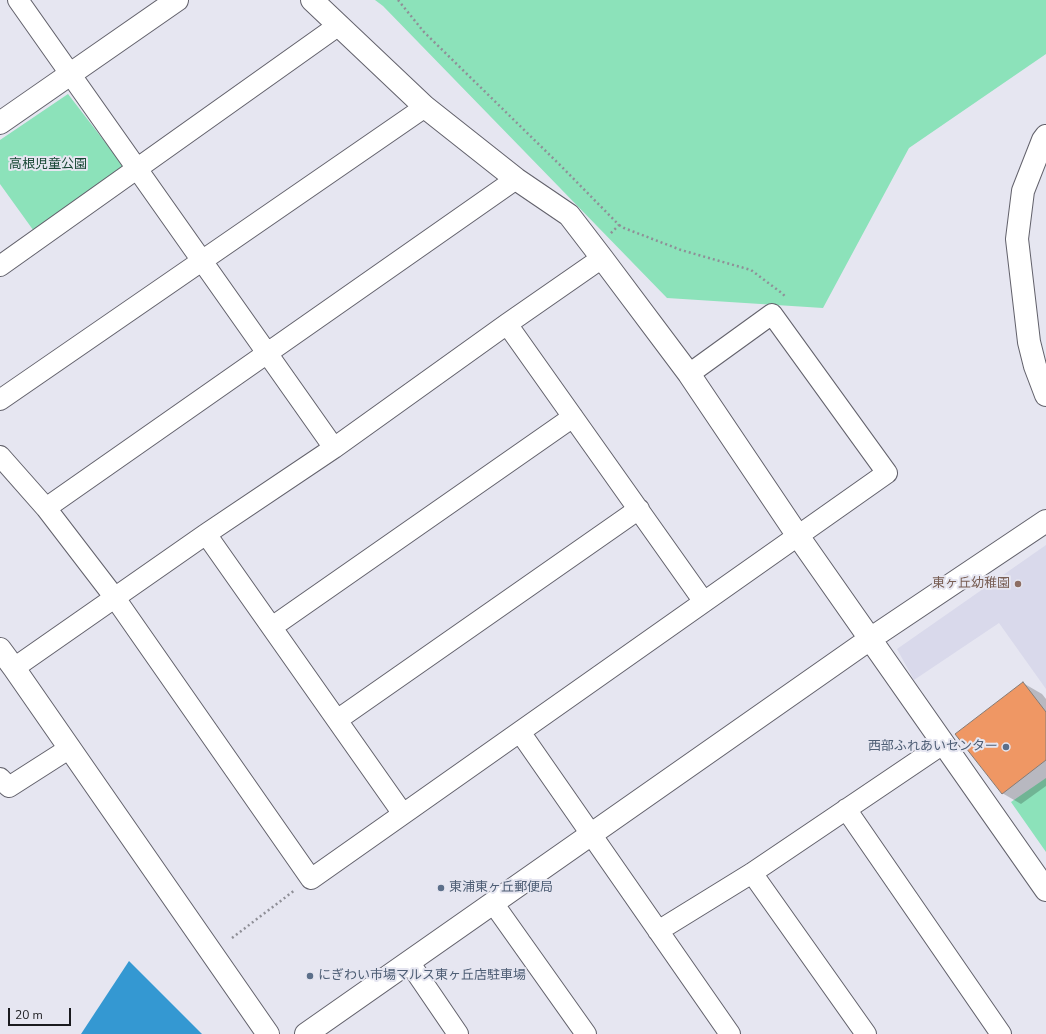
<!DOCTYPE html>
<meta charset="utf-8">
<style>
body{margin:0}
#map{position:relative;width:1046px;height:1034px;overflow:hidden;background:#e6e6f1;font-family:"Nunito Sans",sans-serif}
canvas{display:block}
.scale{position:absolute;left:8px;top:1008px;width:63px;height:18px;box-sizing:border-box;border:2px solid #1a1a1e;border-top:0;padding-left:5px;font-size:12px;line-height:14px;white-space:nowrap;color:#1a1a1e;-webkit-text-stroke:3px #e6e6f1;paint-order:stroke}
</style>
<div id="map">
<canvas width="1046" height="1034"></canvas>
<div class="scale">20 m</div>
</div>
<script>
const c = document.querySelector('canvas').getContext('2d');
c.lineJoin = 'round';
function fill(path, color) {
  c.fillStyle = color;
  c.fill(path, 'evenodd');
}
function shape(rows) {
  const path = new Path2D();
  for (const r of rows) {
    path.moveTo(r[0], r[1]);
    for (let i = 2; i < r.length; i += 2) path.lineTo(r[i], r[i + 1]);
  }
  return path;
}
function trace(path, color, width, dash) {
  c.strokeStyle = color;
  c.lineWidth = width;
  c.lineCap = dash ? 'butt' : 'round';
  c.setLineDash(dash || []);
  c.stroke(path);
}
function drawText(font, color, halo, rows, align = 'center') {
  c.font = font + ' "Nunito Sans","Noto Sans JP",sans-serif';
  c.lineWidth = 4;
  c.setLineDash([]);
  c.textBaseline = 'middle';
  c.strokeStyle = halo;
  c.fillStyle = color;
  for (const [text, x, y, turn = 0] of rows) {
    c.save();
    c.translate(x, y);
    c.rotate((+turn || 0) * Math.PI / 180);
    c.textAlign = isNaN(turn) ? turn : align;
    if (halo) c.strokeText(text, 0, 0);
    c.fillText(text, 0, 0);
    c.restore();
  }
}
fill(shape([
 [1046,545,1046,689,999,623,914,680,897,649]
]), '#d9d9eb');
fill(shape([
 [375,0,1046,0,1046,54,909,148,823,308,667,298,383,6],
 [68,94,125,168,36,234,0,184,0,140],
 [1046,778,1046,852,1011,802]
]), '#8ce2ba');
fill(shape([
 [129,961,202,1034,81,1034]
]), '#3498d2');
fill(shape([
 [1023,683,1042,694,1046,699,1046,786,1021,804,1002,793]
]), '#0003');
const building = shape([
 [1023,682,1046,712,1046,760,1002,794,955,734,1023,682]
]);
fill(building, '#ef9764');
trace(building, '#867c76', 1);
const street = shape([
 [18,0,334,448],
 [0,266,339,25],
 [507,324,704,602],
 [0,400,425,107],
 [0,456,46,508,115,598,311,879,887,473,772,314,689,374],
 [46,508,516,179],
 [206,534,403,814],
 [272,627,573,417],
 [14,668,206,534,334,448,507,324,602,258],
 [337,720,639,509],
 [520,732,730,1034],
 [0,778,9,787,70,748],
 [846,809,1001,1034],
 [752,873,866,1034],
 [493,903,586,1034],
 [658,931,752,873,943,744],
 [409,962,458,1034]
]);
const secondary = shape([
 [312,0,425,107,516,179,569,215,602,258,689,374,798,536,1046,890],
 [0,123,177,0],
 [1046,136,1043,140,1023,191,1017,239,1029,342,1035,366,1046,395],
 [0,649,14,668,268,1034],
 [306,1034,870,639,1046,521]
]);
trace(street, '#62616b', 22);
trace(secondary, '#62616b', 24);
trace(shape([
 [398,0,424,32,561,166,619,225,610,234],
 [619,225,624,228,681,250,751,270,783,294,786,298],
 [232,938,295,890]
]), '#8f8f97', 2.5, [2, 3]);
trace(street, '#fff', 20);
trace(secondary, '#fff', 22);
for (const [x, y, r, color] of [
 [1018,584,4,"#8d6e63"],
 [1006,747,4,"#5c6f8a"],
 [441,888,4,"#5c6f8a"],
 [310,976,4,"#5c6f8a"]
]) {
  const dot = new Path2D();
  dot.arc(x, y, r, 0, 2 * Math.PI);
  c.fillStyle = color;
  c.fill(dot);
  trace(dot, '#e6e6f1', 1.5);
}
drawText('13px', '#174734', '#e6e6f1', [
 ["高根児童公園",48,165]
]);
drawText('13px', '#785e54', '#e6e6f1', [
 ["東ヶ丘幼稚園",1010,584]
], 'right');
drawText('13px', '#4e5e75', '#e6e6f1', [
 ["西部ふれあいセンター",998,747,"right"],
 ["東浦東ヶ丘郵便局",449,888],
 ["にぎわい市場マルス東ヶ丘店駐車場",318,976]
], 'left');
</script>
